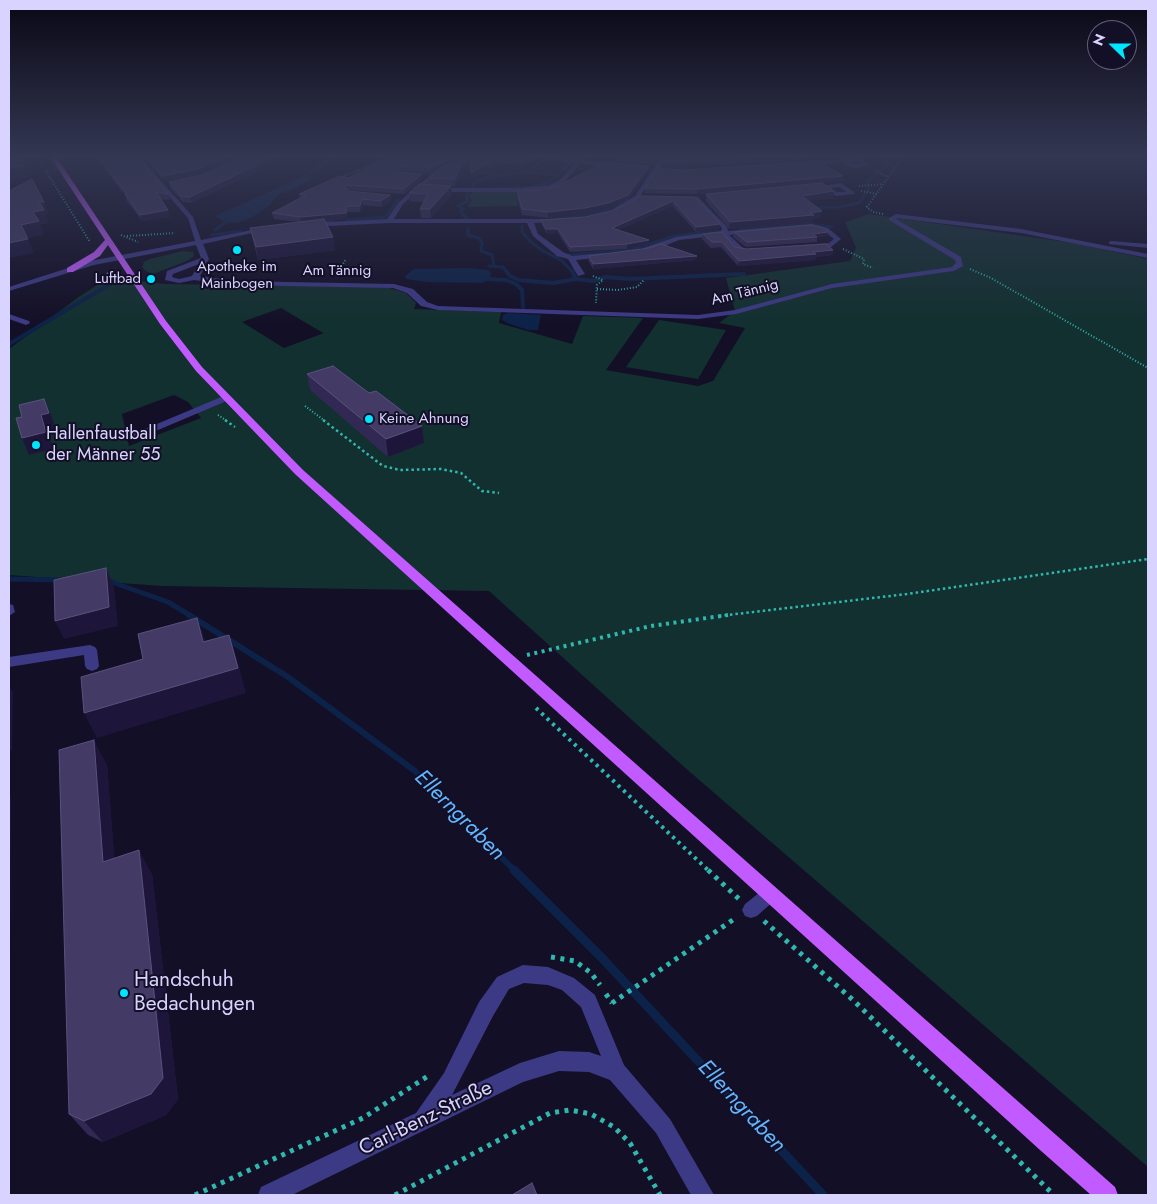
<!DOCTYPE html>
<meta charset="utf-8">
<style>
body{margin:0}
#map{position:relative;width:1157px;height:1204px;overflow:hidden;background:#130f26;font-family:Jost,sans-serif}
canvas{display:block}
.frame{position:absolute;inset:0;border:10px solid #d9d4ff;pointer-events:none}
.north{position:absolute;left:1087px;top:20px;width:50px;height:50px;box-sizing:border-box;background:#130f26;border:1px solid #625e7d;border-radius:50%;rotate:292deg;font-size:14px;font-weight:700;line-height:20px;text-align:center;color:#d9d4ff}
.north::after{content:'';display:block;margin:auto;width:18px;height:22px;background:#00e5ff;clip-path:polygon(50% 0,100% 100%,50% 72%,0 100%)}
</style>
<div id="map">
<canvas width="1157" height="1204"></canvas>
<div class="frame"></div>
<div class="north">N</div>
</div>
<script>
const c = document.querySelector('canvas').getContext('2d');
c.lineJoin = 'round';
function fill(path, color) {
  c.fillStyle = color;
  c.fill(path, 'evenodd');
}
function shape(rows) {
  const path = new Path2D();
  for (const r of rows) {
    path.moveTo(r[0], r[1]);
    for (let i = 2; i < r.length; i += 2) path.lineTo(r[i], r[i + 1]);
  }
  return path;
}
function trace(path, color, width, dash) {
  c.strokeStyle = color;
  c.lineWidth = width;
  c.lineCap = dash ? 'butt' : 'round';
  c.setLineDash(dash || []);
  c.stroke(path);
}
function drawText(font, color, halo, rows, align = 'center') {
  c.font = font + ' Jost,sans-serif';
  c.lineWidth = 4;
  c.setLineDash([]);
  c.textBaseline = 'middle';
  c.strokeStyle = halo;
  c.fillStyle = color;
  for (const [text, x, y, turn = 0] of rows) {
    c.save();
    c.translate(x, y);
    c.rotate((+turn || 0) * Math.PI / 180);
    c.textAlign = isNaN(turn) ? turn : align;
    if (halo) c.strokeText(text, 0, 0);
    c.fillText(text, 0, 0);
    c.restore();
  }
}
fill(shape([
 [516,190,518,206,467,207,472,200,469,197,473,191],
 [869,214,1080,244,1148,259,1148,1167,683,766,489,591,162,586,9,575,9,349,80,296,110,277,164,284,386,287,406,293,416,303,414,309,501,312,499,323,572,344,583,316,643,318,606,370,698,386,713,381,745,328,719,323,735,311,726,278,850,261,856,248,845,222],
 [281,308,323,333,324,333,284,348,242,322],
 [174,395,188,402,201,418,129,446,122,414],
 [183,251,193,252,194,256,187,261,153,274,146,271,142,267,144,262,150,259],
 [659,320,726,330,698,379,626,367]
]), '#12302f');
fill(shape([
 [305,176,313,177,298,187,279,194,269,206,249,219,237,223,225,223,215,216],
 [471,268,488,270,491,273,489,280,482,283,427,282,406,279,405,276,414,269],
 [508,313,541,315,538,330,528,330,507,323,502,320,503,315]
]), '#0c2248');
trace(shape([
 [543,158,604,166],
 [826,163,838,162],
 [474,171,492,174,491,176],
 [525,172,555,175],
 [429,175,441,169],
 [305,176,332,158],
 [496,188,533,187,550,182,576,158],
 [473,189,473,184,489,177,525,172,536,166,544,158],
 [468,194,466,196,468,201,458,206,463,209,461,211,462,214,469,220],
 [810,208,840,207,859,203,868,190,869,185,867,182,887,164,885,160,889,158],
 [387,215,398,200],
 [347,220,385,217],
 [550,220,593,214,609,210,625,202],
 [318,222,333,221],
 [522,226,522,232,531,242,543,251,561,260,573,272],
 [468,228,468,235,479,238,482,243,481,251,492,255,494,265],
 [740,229,809,224,832,227],
 [215,230,225,223],
 [212,235,241,231],
 [556,256,631,250,674,236,718,231],
 [489,266,503,267,507,272]
]), '#0c2248', 3);
trace(shape([
 [506,271,510,276,519,280,553,283,576,279,593,281,606,277,629,279,744,274],
 [572,271,576,279],
 [489,279,506,280,516,284,522,290,523,307],
 [9,344,112,283]
]), '#0c2248', 4);
trace(shape([
 [9,579,62,580],
 [106,580,168,602,191,616]
]), '#0c2248', 5);
trace(shape([
 [189,615,288,677,415,771,515,871]
]), '#0c2248', 6);
trace(shape([
 [514,870,602,958,823,1195]
]), '#0c2248', 9);
trace(shape([
 [38,158,43,166],
 [1146,158,1148,160],
 [46,171,90,242],
 [875,171,888,177],
 [339,178,379,162],
 [859,186,883,184],
 [861,191,877,194],
 [883,214,873,212,867,207,902,158],
 [121,235,138,242],
 [127,236,175,233],
 [843,249,864,259,863,264,873,268],
 [970,269,991,278,1148,368],
 [107,273,120,282],
 [337,274,346,259],
 [593,276,603,280,597,285,596,303],
 [597,289,618,290,637,287,644,280],
 [305,406,325,421],
 [218,415,227,421]
]), '#2fb8b0', 2, [1, 2]);
trace(shape([
 [225,420,235,427],
 [323,420,383,466,400,470,441,469,461,473,482,491,499,493],
 [719,616,907,594,1148,559]
]), '#2fb8b0', 2.5, [2.5, 3]);
trace(shape([
 [527,655,651,626,728,615],
 [536,708,709,871]
]), '#2fb8b0', 4, [3, 4.5]);
trace(shape([
 [708,870,739,899],
 [764,921,853,1000,1054,1195],
 [551,957,575,961,591,973,600,985],
 [606,994,612,1003],
 [612,1003,737,917],
 [195,1195,363,1118,428,1076],
 [395,1195,550,1113,570,1110,591,1114,614,1127,630,1143,660,1195]
]), '#2fb8b0', 5, [4, 5.5]);
fill(shape([
 [135,158,141,158,193,217,201,240,267,227,270,229,203,244,209,259,200,276,235,281,394,284,413,289,427,302,438,306,698,315,735,310,832,284,952,267,956,263,955,260,889,220,889,218,896,214,1021,229,1148,254,1148,258,1021,233,897,218,896,219,961,257,963,266,954,271,832,288,736,314,698,319,438,310,421,306,407,293,393,288,235,285,194,280,179,283,165,280,167,271,201,258,196,245,94,265,9,291,9,287,90,261,195,241,188,218,135,158],
 [199,264,192,276,179,279,172,277,173,274,199,264],
 [469,158,476,158,441,174,426,184,403,204,394,219,559,219,562,221,561,222,534,223,538,234,563,252,572,256,604,253,608,255,607,257,576,260,585,274,578,276,568,259,557,256,533,236,527,223,389,223,309,227,306,225,309,223,387,219,399,202,422,182,437,172,469,158],
 [556,158,585,158,584,160,622,166,619,168,581,163,565,181,551,189,521,192,434,192,431,190,434,188,521,188,550,185,561,179,576,162,556,158],
 [660,158,666,158,639,198,619,210,615,210,615,208,635,196,660,158],
 [859,158,869,164,869,166,853,168,842,162,803,165,800,163,859,158],
 [849,161,856,161,861,164,854,164,849,161],
 [841,183,854,192,854,194,836,196,824,189,811,190,808,188,841,183],
 [840,187,846,192,837,192,831,188,840,187],
 [697,196,727,227,728,231,811,224,828,228,841,239,831,247,746,253,736,251,722,235,679,240,649,252,643,252,643,248,676,237,721,231,722,228,694,198,697,196],
 [811,228,824,231,834,239,829,243,746,249,742,247,729,235,811,228],
 [1111,241,1148,244,1148,248,1109,244,1109,242,1111,241],
 [9,314,29,321,30,323,26,325,9,319,9,314],
 [226,395,229,396,229,400,151,433,120,441,115,438,116,436,145,429,226,395],
 [9,604,13,605,15,612,9,616,9,604],
 [90,645,95,647,97,650,99,666,97,669,92,671,87,669,85,666,84,655,9,667,9,657,90,645],
 [770,886,776,889,778,894,776,899,757,916,751,918,745,916,742,910,745,904,764,889,770,886],
 [523,965,548,967,574,978,595,995,624,1065,670,1119,714,1195,691,1195,656,1133,610,1080,589,1072,559,1071,523,1082,292,1195,258,1195,261,1187,416,1113,444,1073,479,1002,497,977,523,965],
 [524,983,548,985,562,990,581,1007,601,1056,589,1052,559,1051,520,1063,452,1095,493,1016,509,989,524,983]
]), '#3d3a85');
fill(shape([
 [51,158,57,158,166,321,202,367,303,470,1115,1187,1118,1195,1091,1195,1040,1150,295,474,196,371,160,324,108,245,100,256,73,272,67,272,67,268,94,252,105,240,51,158]
]), '#c25bff');
fill(shape([
 [98,158,168,194,170,200,160,199,168,210,170,217,142,221,127,201,125,195,100,163],
 [143,158,236,158,198,175,165,182],
 [386,158,465,158,464,158,465,165,455,186,451,186,452,194,431,218,421,218,420,209,423,202,410,201,409,193,428,185,428,178,439,170,432,173,399,171,399,172,422,174,422,179,404,194,347,190,348,191,390,195,391,200,382,207,363,205,360,212,347,212,347,219,325,221,335,250,258,260,250,228,298,222,274,219,272,213,300,198,299,194,349,178],
 [470,158,540,158,523,166,504,163,493,169,488,168,471,179],
 [607,158,658,158,653,165,616,161,616,159],
 [665,158,827,158,683,167,663,165,664,160],
 [262,166,262,169,192,203,183,202,170,188,169,182,202,175],
 [649,166,649,172,628,200,607,209,585,214,548,218,522,215,517,197,517,191,540,190],
 [683,170,842,181,697,194,645,193,645,188],
 [706,194,833,198,809,201,821,218,813,219,813,223,729,229,706,201],
 [695,197,720,224,720,228,696,232,673,206,618,230,649,244,627,249,570,252,558,233,547,234,542,225,541,220,585,217],
 [734,232,828,236,817,237,817,242,746,247,733,237],
 [703,234,735,247,746,249,833,250,832,255,816,257,815,260,738,266,721,247,711,248,702,239],
 [697,255,696,260,593,269,588,260,589,256],
 [307,374,369,393,422,426,424,443,388,457,310,390],
 [107,765,114,858,152,874,178,1099,166,1115,103,1142,88,1135,69,1114]
]), '#312854');
fill(shape([
 [19,158,30,158,32,165,24,166,28,177,9,180,9,168],
 [222,158,236,158,198,175,165,182,163,176],
 [265,158,279,158,262,166,262,169,192,203,190,197,255,162],
 [454,158,465,158,464,158,465,165,455,186,455,179,464,158,432,173,431,168],
 [504,158,504,163,493,169,493,163],
 [529,158,540,158,523,166,522,161],
 [655,158,658,158,653,165,653,160],
 [748,158,827,158,683,167,683,162],
 [487,163,488,168,471,179,471,173],
 [649,166,649,172,628,200,607,209,585,214,548,218,548,212],
 [422,174,422,179,404,194,404,189],
 [843,176,842,181,697,194,697,189],
 [451,186,452,194,431,218,430,209],
 [834,191,833,198,801,202,802,196],
 [390,195,391,200,382,207,381,201],
 [362,199,363,205,360,212,360,206],
 [673,201,673,206,612,233,612,228],
 [39,202,44,202,49,214,46,215,49,223,40,225,44,235,26,238,21,225,33,212],
 [346,206,347,219,301,223,300,217],
 [168,210,170,217,142,221,140,215],
 [822,211,821,218,813,219,813,223,729,229,730,222],
 [720,224,720,228,696,232,696,227],
 [546,229,558,229,558,233,547,234],
 [828,232,828,236,817,237,813,234],
 [333,237,335,250,258,260,256,247],
 [28,239,34,253,9,258,9,243],
 [649,240,649,244,627,249,627,244],
 [833,250,832,255,816,257,815,260,738,266,739,261],
 [697,256,696,260,593,269,593,264],
 [44,399,51,415,56,430,48,432,53,449,29,455,22,438,41,415],
 [422,426,424,443,388,457,386,439],
 [106,568,114,586,118,626,64,639,55,621],
 [197,618,206,642,203,642],
 [229,635,237,659,246,693,97,738,84,713],
 [9,686,13,692,12,750,9,752],
 [94,740,107,765,117,886,103,862],
 [9,793,11,797,9,1102],
 [139,850,152,874,178,1099,166,1115,103,1142,84,1121]
]), '#1d163a');
const building = shape([
 [9,158,19,158,24,166,9,168,9,158],
 [98,158,136,158,168,194,156,192,168,210,140,215,125,194,127,194,98,158],
 [147,158,162,158,159,161,166,158,222,158,197,169,163,176,147,158],
 [238,158,265,158,255,162,261,163,190,197,181,196,169,182,202,175,238,158],
 [386,158,454,158,431,168,396,165,399,172,422,174,404,189,346,185,344,186,348,191,390,195,381,201,362,199,360,206,346,206,346,213,300,217,272,213,306,195,299,194,340,176,349,178,386,158],
 [464,158,455,179,428,178,441,168,464,158],
 [470,158,529,158,522,161,504,158,493,163,487,163,471,173,470,158],
 [632,158,655,158,653,160,632,158],
 [665,158,748,158,683,162,664,160,665,158],
 [819,161,843,176,697,189,645,188,659,168,683,170,819,161],
 [605,162,649,166,628,195,608,203,585,208,548,212,522,209,517,191,540,190,557,186,605,162],
 [32,179,44,202,39,202,44,210,33,212,39,221,21,225,28,239,9,243,9,191,32,179],
 [822,183,834,191,802,196,822,211,810,213,814,215,730,222,706,194,822,183],
 [419,184,451,186,430,209,420,209,428,194,409,193,419,184],
 [639,196,695,197,720,224,696,227,673,201,612,228,649,240,627,244,570,247,558,229,546,229,541,220,585,217,611,211,634,201,639,196],
 [324,219,333,237,256,247,250,228,324,219],
 [812,225,824,228,828,232,813,234,817,237,747,242,734,232,812,225],
 [722,232,735,247,746,249,826,244,833,250,813,252,816,254,739,261,722,242,712,242,703,234,722,232],
 [661,244,697,256,593,264,589,256,649,248,661,244],
 [333,366,369,393,376,391,422,426,386,439,307,374,333,366],
 [44,399,49,413,41,415,46,432,22,438,16,418,22,417,19,405,44,399],
 [106,568,109,607,55,621,54,580,106,568],
 [197,618,203,642,229,635,238,668,84,713,81,677,143,659,138,634,197,618],
 [94,740,103,862,139,850,163,1078,151,1094,84,1121,69,1114,59,750,94,740],
 [532,1183,537,1195,512,1195,532,1183]
]);
fill(building, '#433a66');
trace(building, '#5a527e', 1);
const sky = c.createLinearGradient(0, 0, 0, 326);
sky.addColorStop(0, '#0a0815');
sky.addColorStop(0.48, '#333752');
sky.addColorStop(1, '#33375200');
c.fillStyle = sky;
c.fillRect(0, 0, 1157, 326);
for (const [x, y, r, color] of [
 [237,250,5,"#00e5ff"],
 [151,279,5,"#00e5ff"],
 [369,419,5,"#00e5ff"],
 [36,445,5,"#00e5ff"],
 [124,993,5,"#00e5ff"]
]) {
  const dot = new Path2D();
  dot.arc(x, y, r, 0, 2 * Math.PI);
  c.fillStyle = color;
  c.fill(dot);
  trace(dot, '#130f26', 2);
}
drawText('15px', '#d9d4ff', '#130f26', [
 ["Apotheke im",237,267],
 ["Mainbogen",237,284],
 ["Luftbad",141,279,"right"],
 ["Keine Ahnung",379,419,"left"]
]);
drawText('15px', '#d9d4ff', '#130f26', [
 ["Am Tännig",337,271],
 ["Am Tännig",745,293,-14]
]);
drawText('18px', '#d9d4ff', '#130f26', [
 ["Hallenfaustball",46,435],
 ["der Männer 55",46,456]
], 'left');
drawText('21px', '#d9d4ff', '#130f26', [
 ["Handschuh",134,981],
 ["Bedachungen",134,1005]
], 'left');
drawText('21px', '#d9d4ff', '#130f26', [
 ["Carl-Benz-Straße",426,1119,-26]
]);
drawText('italic 22px', '#62b6ff', '#130f26', [
 ["Ellerngraben",459,816,45],
 ["Ellerngraben",741,1107,47]
]);
</script>
